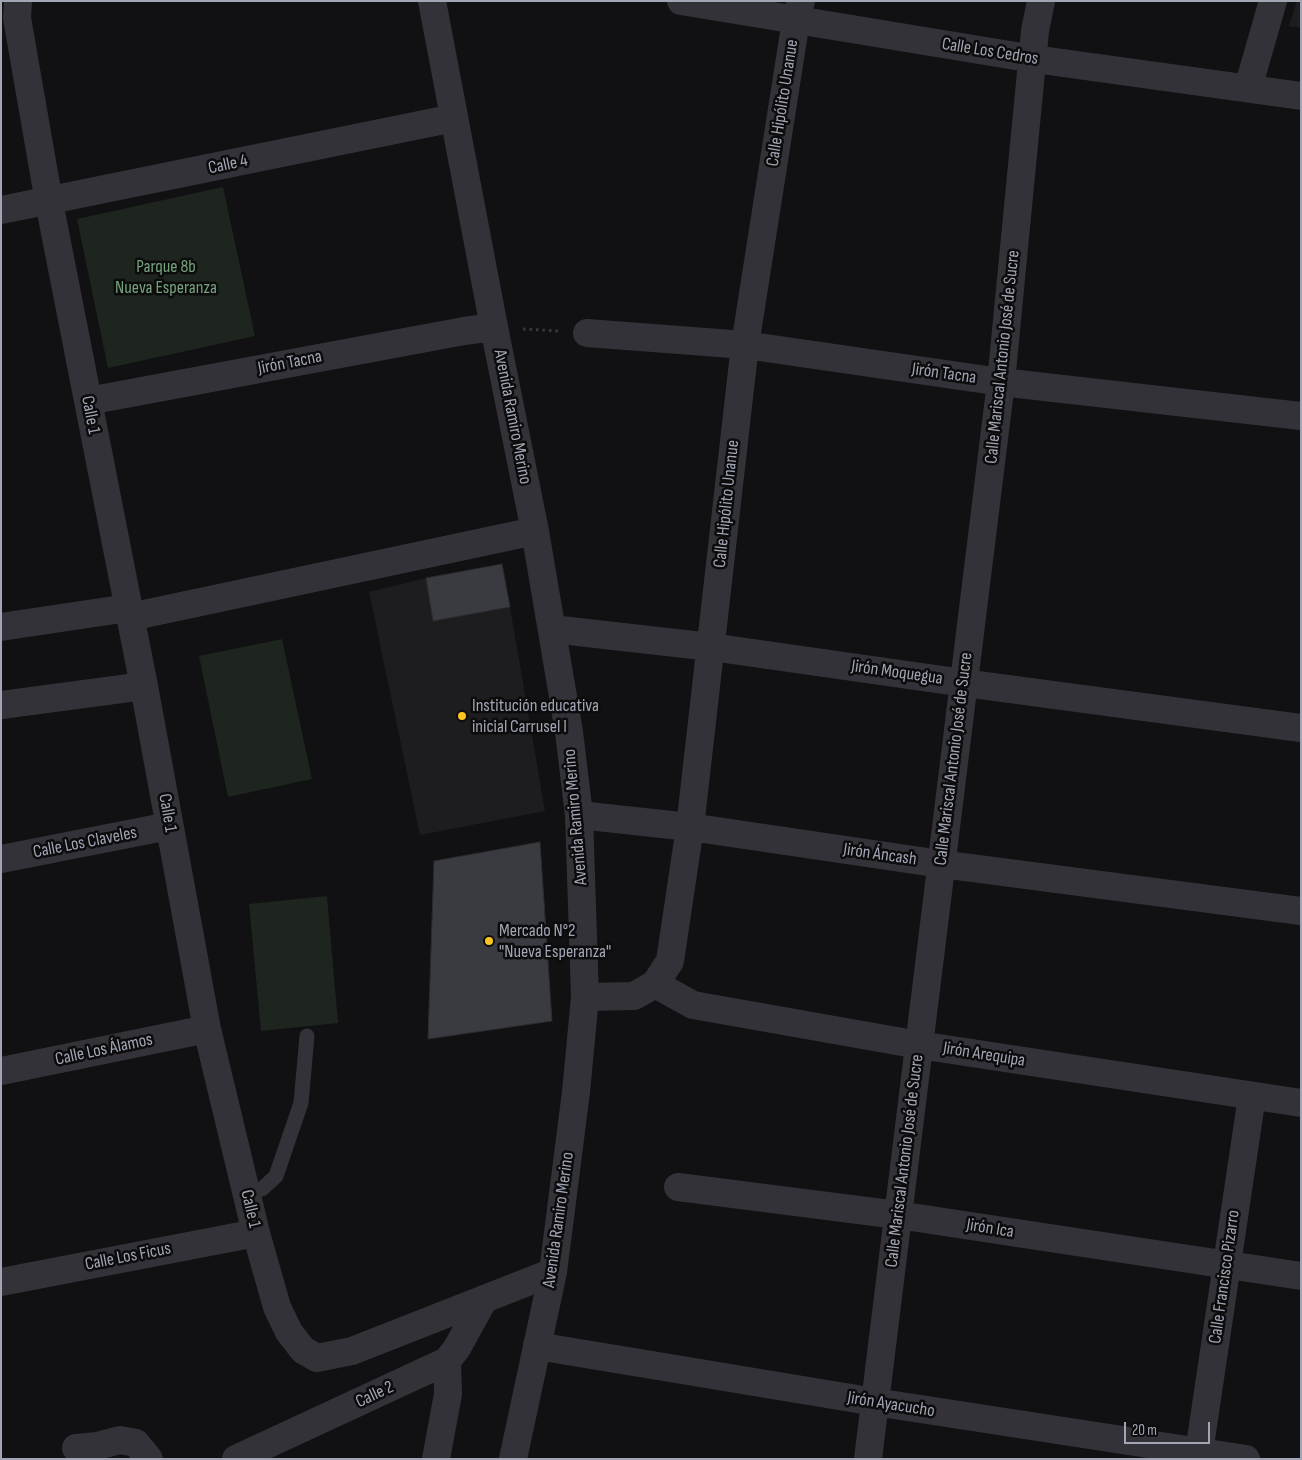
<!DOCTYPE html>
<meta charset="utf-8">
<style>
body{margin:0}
#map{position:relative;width:1302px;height:1460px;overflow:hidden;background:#111113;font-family:"Sofia Sans Condensed",sans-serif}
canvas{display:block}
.frame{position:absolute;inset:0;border:2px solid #a1a5b4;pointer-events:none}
.scale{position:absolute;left:1124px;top:1422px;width:86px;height:22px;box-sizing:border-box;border:2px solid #a1a5b4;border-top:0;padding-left:6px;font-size:15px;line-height:18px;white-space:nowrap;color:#a1a5b4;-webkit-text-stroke:4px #0c0c0d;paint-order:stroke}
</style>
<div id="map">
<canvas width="1302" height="1460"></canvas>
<div class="frame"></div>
<div class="scale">20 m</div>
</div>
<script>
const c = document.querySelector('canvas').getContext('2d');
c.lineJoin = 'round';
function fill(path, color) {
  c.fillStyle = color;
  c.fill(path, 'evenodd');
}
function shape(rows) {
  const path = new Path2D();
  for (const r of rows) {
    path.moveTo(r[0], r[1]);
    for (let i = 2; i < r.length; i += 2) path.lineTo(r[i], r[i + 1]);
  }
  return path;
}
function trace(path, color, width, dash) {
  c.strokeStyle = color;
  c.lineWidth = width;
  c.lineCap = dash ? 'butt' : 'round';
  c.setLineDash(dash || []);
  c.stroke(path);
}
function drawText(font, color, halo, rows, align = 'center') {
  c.font = font + ' "Sofia Sans Condensed",sans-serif';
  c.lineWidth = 5;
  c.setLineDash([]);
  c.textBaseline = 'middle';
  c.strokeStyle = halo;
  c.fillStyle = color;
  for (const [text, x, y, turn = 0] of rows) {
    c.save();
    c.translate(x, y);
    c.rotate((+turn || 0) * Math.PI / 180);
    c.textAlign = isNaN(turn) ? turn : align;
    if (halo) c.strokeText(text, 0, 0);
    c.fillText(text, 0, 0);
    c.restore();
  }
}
fill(shape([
 [1297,1,1301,1,1301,28,1289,26],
 [426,578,434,621,510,607,545,811,420,835,369,592]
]), '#1d1d20');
fill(shape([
 [223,187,255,336,108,368,77,219],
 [282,639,312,779,228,797,199,656],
 [327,896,338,1023,261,1031,249,904]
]), '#1d251e');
const building = shape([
 [502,564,510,607,433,621,426,578,502,564],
 [540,842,552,1021,428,1039,434,861,540,842]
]);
fill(building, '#3a3b40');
trace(building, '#2b2b2f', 1);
trace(shape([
 [523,329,559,331]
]), '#38393f', 3, [2.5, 4]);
trace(shape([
 [246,1192,262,1189,276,1176,301,1103,307,1036]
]), '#323238', 15);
trace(shape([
 [18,1,17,18,49,202,144,686,207,1029,256,1233,277,1307,289,1332,303,1350,317,1358,352,1351,553,1272],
 [1248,88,1273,1],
 [1,210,454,118],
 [587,333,745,345,1001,382,1301,416],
 [88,401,464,331,494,327],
 [130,617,535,531],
 [1,627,128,608],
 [552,629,711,647,964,683,1301,728],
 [1,705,144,686],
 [579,815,690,827,941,864,1301,911],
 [1,859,169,826],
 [655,984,670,961,690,827,745,345,796,20,801,1],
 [585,997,634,996,655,984,693,1005,919,1045,1301,1103],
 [1,1071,207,1029],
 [678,1187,898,1215,1301,1276],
 [1,1282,256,1233],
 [537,1346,875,1402,1246,1459],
 [76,1448,97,1446,120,1440,136,1443,149,1459],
 [236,1459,447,1361,457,1348,484,1299],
 [436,1459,448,1394,447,1361],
 [868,1459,1001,382,1035,31,1041,1],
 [1198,1459,1252,1096]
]), '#323238', 28);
trace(shape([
 [432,1,494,327,535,531,569,732,579,815,585,997,576,1092,553,1272,513,1459],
 [681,1,1034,59,1301,96]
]), '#323238', 28);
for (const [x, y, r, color] of [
 [462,716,5,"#fdc51e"],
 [489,941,5,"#fdc51e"]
]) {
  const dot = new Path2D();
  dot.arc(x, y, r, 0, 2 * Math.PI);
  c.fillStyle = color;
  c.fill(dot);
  trace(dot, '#0c0c0d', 2);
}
drawText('18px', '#a1a5b4', '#0c0c0d', [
 ["Calle Los Cedros",990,52,9],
 ["Calle Hipólito Unanue",783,103,-81],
 ["Calle 4",228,165,-12],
 ["Calle Mariscal Antonio José de Sucre",1003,357,-84],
 ["Jirón Tacna",290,363,-11],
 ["Jirón Tacna",944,374,8],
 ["Calle 1",90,415,79],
 ["Avenida Ramiro Merino",512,417,79],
 ["Calle Hipólito Unanue",727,504,-84],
 ["Jirón Moquegua",897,673,8],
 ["Calle Mariscal Antonio José de Sucre",954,759,-83],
 ["Calle 1",167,813,80],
 ["Avenida Ramiro Merino",576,817,-95],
 ["Calle Los Claveles",85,843,-11],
 ["Jirón Áncash",880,855,8],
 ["Calle Los Álamos",104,1050,-12],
 ["Jirón Arequipa",984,1055,9],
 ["Calle Mariscal Antonio José de Sucre",905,1161,-83],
 ["Calle 1",250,1209,77],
 ["Avenida Ramiro Merino",559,1220,-82],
 ["Jirón Ica",990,1229,9],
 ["Calle Los Ficus",128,1257,-11],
 ["Calle Francisco Pizarro",1225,1277,-82],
 ["Calle 2",375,1395,-25],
 ["Jirón Ayacucho",891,1405,9]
]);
drawText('18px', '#76a17d', '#0c0c0d', [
 ["Parque 8b",166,267],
 ["Nueva Esperanza",166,288]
]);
drawText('18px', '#a1a5b4', '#0c0c0d', [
 ["Institución educativa",472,706],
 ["inicial Carrusel I",472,727],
 ["Mercado N°2",499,931],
 ["\"Nueva Esperanza\"",499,952]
], 'left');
</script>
